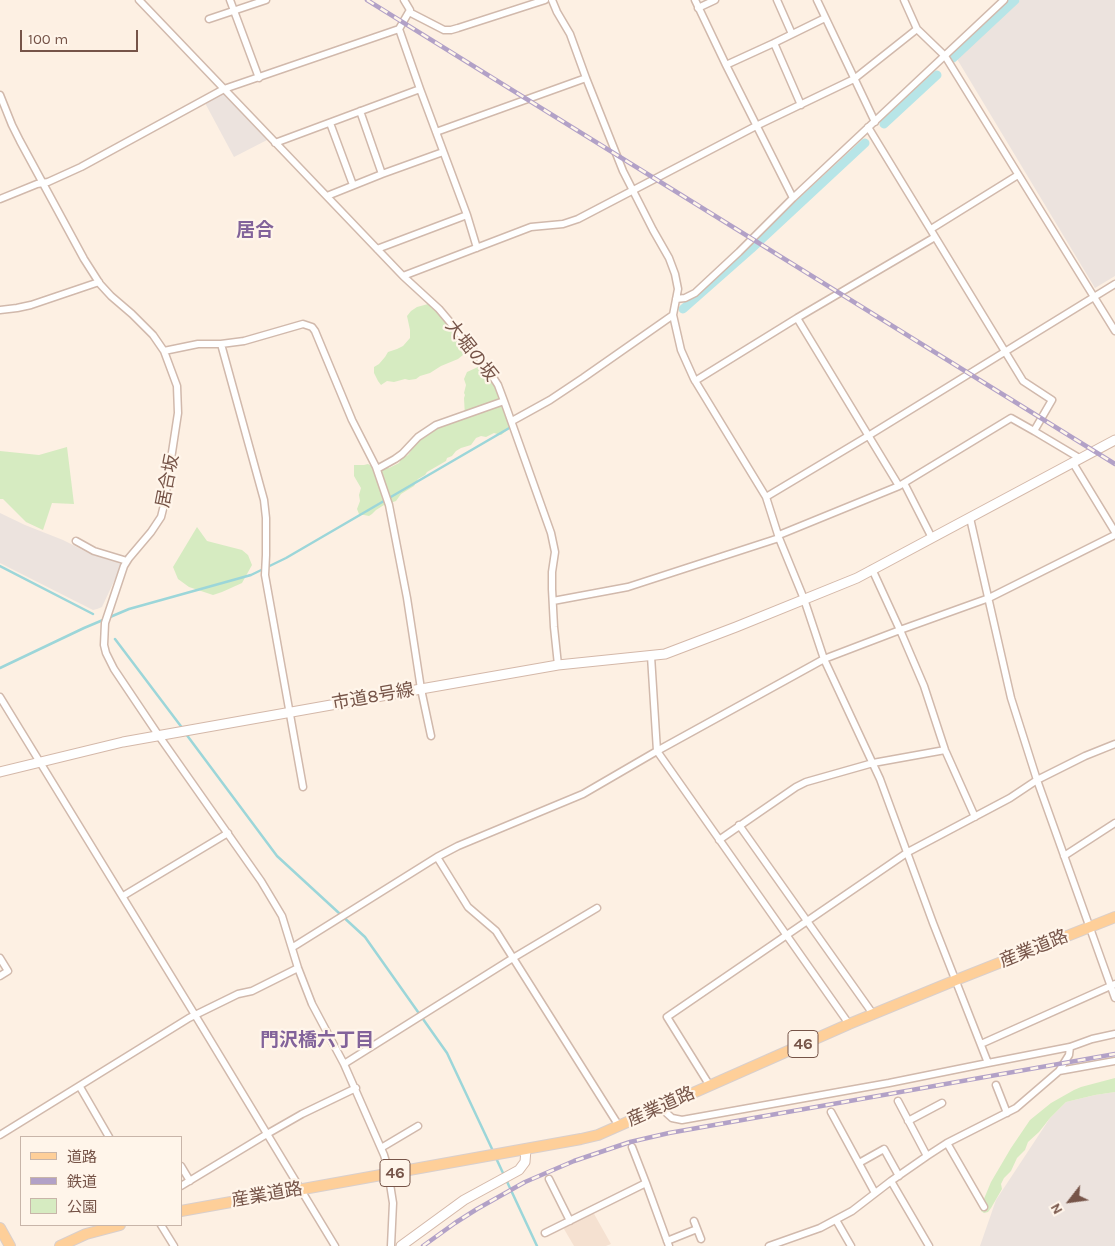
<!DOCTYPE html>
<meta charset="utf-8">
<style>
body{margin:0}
#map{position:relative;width:1115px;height:1246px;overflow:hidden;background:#fdf0e3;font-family:Karla,"Noto Sans JP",sans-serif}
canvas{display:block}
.legend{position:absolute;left:20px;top:1136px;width:162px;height:90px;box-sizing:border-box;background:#fff5ea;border:1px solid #c8b5a9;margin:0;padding:6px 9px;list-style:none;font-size:15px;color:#765448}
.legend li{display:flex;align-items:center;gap:10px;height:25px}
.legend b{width:25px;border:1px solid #c8b5a9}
.north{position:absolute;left:1045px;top:1176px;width:50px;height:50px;-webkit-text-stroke:4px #fff5ea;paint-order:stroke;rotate:240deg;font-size:14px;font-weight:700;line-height:20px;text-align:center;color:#765448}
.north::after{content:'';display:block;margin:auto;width:18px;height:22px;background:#765448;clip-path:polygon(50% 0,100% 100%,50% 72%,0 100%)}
.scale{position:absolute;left:20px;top:30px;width:118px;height:22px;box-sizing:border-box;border:2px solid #765448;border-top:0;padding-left:6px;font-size:15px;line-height:18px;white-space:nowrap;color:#765448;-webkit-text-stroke:4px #fff5ea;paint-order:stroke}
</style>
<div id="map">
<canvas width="1115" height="1246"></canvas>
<ul class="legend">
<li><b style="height:6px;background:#fecf99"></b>道路</li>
<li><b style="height:6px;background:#b2a1c7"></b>鉄道</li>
<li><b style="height:14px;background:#d6ebc1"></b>公園</li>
</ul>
<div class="north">N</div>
<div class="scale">100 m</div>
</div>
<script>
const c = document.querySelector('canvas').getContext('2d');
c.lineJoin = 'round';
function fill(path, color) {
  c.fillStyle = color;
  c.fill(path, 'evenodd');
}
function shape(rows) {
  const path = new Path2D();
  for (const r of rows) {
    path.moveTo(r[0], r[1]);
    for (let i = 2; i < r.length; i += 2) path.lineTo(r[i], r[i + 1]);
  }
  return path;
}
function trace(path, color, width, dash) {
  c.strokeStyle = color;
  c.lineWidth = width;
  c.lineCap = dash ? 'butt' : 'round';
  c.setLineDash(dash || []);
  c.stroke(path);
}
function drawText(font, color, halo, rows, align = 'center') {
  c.font = font + ' Karla,"Noto Sans JP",sans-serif';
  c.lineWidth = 4.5;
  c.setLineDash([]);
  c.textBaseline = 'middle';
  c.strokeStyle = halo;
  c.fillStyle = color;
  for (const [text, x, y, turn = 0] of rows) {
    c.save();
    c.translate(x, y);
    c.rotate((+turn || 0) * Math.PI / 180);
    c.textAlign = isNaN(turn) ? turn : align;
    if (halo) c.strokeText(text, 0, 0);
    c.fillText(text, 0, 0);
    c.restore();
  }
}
fill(shape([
 [593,1212,611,1244,606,1246,574,1246,564,1229,565,1226]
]), '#f5e1d1');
fill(shape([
 [1020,0,1115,0,1115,276,1095,288,957,59],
 [223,92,269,139,234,157,205,103],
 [0,513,25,525,63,540,87,552,103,558,122,564,102,607,97,609,93,610,0,563],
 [1115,1092,1115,1246,980,1246,996,1200,1050,1118,1066,1102,1095,1095]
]), '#ece3de');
fill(shape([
 [428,304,439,312,470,346,468,351,458,359,441,366,430,373,420,376,416,379,409,380,405,379,394,382,387,381,381,385,378,381,374,373,374,367,379,364,385,357,388,352,397,349,403,346,410,338,410,330,407,316,411,311,417,307],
 [479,365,482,365,496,388,500,400,494,401,504,407,510,428,501,435,494,433,486,437,481,436,476,438,471,445,461,448,456,451,452,456,447,458,446,461,427,472,425,475,418,479,414,486,401,494,396,501,384,505,376,510,372,514,369,516,364,515,361,515,359,514,357,509,360,501,359,495,361,488,354,476,354,465,364,465,368,464,380,471,385,467,389,468,399,463,400,461,399,459,402,456,404,457,408,455,419,439,435,429,465,417,464,398,465,395,464,393,466,385,464,379,467,372,478,367],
 [67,447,74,504,52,503,43,530,26,522,3,499,0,499,0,451,39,455],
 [197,527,207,541,242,550,248,555,252,565,242,583,222,592,213,595,189,587,178,579,173,567],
 [1115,1078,1115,1092,1095,1095,1066,1102,1050,1118,1039,1132,1028,1142,1025,1150,1017,1158,1011,1171,1004,1178,1001,1184,1002,1189,991,1208,988,1212,984,1213,981,1211,981,1206,991,1182,1011,1148,1030,1120,1051,1103,1074,1090,1081,1087]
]), '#d6ebc1');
trace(shape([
 [0,566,93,614],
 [115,639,183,729],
 [0,668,84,628,129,609,251,575,286,558,511,427],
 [186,734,277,856,365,937,447,1053,493,1151],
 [496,1158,537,1246]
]), '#9cd6d9', 2.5);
trace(shape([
 [953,58,1015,0],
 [884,124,937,75],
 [683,309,751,249,865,143]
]), '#b7e5e7', 9);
const street = shape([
 [139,0,403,276,439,309,471,347,489,371,498,385,504,401,551,533,555,552,552,572,552,589,554,627,558,665],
 [230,0,259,78],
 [552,0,557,12,570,34,586,78,623,171,653,230,669,258,675,274,678,289,673,315,681,350,694,379,766,497,779,538,804,599,824,659,880,779,933,923,988,1063,889,1083,682,1120,672,1118,661,1108],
 [695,0,726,65,793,198],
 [777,0,792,34],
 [817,0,875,122],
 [904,0,917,29,945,56,1115,331],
 [698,8,715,0],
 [409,12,444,30,451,30,458,28,545,0],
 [209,19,266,0],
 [399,29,420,89,467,215,477,248],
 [774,43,801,105],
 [726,65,774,43,825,18],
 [0,95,12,125,20,141,84,259,100,284,111,296,132,314,153,335,164,351,177,386,178,413,164,505,161,517,151,532,129,558,124,566,105,623,104,645,106,653,114,669,159,736,261,881,282,916,298,968,312,1004,344,1064,384,1155,387,1165,393,1203,391,1246],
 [360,111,382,174],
 [330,123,353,185],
 [868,127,1023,381,1052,400,1034,431,1081,459],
 [436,132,586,78],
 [275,143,420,89],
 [327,196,382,174,443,152],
 [0,199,37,184,48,182,81,167,224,89,399,29,410,10,404,0],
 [931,229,1018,175],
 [377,249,467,215],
 [403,276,531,227,563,224,578,219,756,126,854,79,917,29],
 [676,299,685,298,695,293,739,252,793,198,1004,0],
 [0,310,17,308,31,305,99,282],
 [797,318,899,486],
 [221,344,264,500,266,518,266,555,265,575,303,787],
 [164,351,198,344,221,344,244,341,303,324,312,327,315,331,352,420,376,467,389,505,407,598,421,689,431,736],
 [695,381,797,318,935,237],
 [512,421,550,400,583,378,673,315],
 [1073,463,1115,532],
 [377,469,395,459,402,454,418,437,436,425,504,401],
 [904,483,932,538],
 [766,497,868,436,1115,284],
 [970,518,1011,698,1037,780,1115,998],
 [779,535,899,486,1011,418,1034,431],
 [76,541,94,551,127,561],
 [553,601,628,587,779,538],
 [651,656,657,751,849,1024],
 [0,697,195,1015,335,1246],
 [975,817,945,750,924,686,900,630,989,598,1115,535],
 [739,825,873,1014],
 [719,840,796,787,806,782,873,763,945,750],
 [1064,856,1115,823],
 [437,857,468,907,496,931,619,1126],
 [123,896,228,833],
 [293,947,437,857,458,846,583,794,657,751,824,659,900,630,872,569],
 [0,958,8,971,0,976],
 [981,1044,1115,984],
 [988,1063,1070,1047,1092,1039,1115,1034],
 [344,1064,513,958,597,908],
 [1059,1071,1115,1061],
 [996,1085,1007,1113],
 [710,1086,667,1017,908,852,1010,798,1037,780,1085,756,1115,744],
 [80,1087,109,1137],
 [898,1101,927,1156],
 [831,1112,875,1193],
 [908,1121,942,1103],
 [0,1135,189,1018,238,994,252,991,298,968],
 [947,1143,984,1207],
 [632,1147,646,1183,669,1246],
 [381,1148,418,1126],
 [859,1163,884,1149,899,1176],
 [181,1166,190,1181],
 [549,1179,570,1221],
 [891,1181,929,1246],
 [181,1186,267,1134,302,1114,356,1088],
 [836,1220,851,1246],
 [694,1221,701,1239],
 [161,1225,174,1246],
 [545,1233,646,1183],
 [667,1241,697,1229],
 [769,1246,820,1228,852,1211,891,1181,927,1156,947,1143,1016,1108,1059,1071,1069,1055,1070,1047]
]);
const secondary = shape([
 [0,772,123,742,421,689,558,665,665,654,736,627,857,578,1115,440],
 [401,1246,464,1200,519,1170,525,1162,526,1149]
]);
const primary = shape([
 [181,1211,581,1139,598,1135,849,1024,956,980,1115,917],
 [0,1228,10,1246],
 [60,1246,86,1234,120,1225]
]);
trace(street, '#d1b9ac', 9);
trace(secondary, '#d4b8a9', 11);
trace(primary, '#d9cfcc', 12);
trace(street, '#fff', 6);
trace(secondary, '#fff', 9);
trace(primary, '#fecf99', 10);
const rail = shape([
 [367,0,1115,464],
 [423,1246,455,1223,477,1209,525,1182,574,1161,630,1142,669,1133,1115,1054]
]);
trace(rail, '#b2a1c7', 4.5);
trace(rail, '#fff5ea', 2.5, [8]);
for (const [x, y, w] of [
 [803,1044,30],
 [395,1173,30]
]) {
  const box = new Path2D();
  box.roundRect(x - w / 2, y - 13.5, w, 27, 4);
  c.fillStyle = '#fff5ea';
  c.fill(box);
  trace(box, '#765448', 1);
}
drawText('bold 16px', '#765448', null, [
 ["46",803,1044],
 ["46",395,1173]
]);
drawText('18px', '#765448', '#fff5ea', [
 ["大堀の坂",471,351,52],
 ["居合坂",168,481,-79],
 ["市道8号線",373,697,-10],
 ["産業道路",1034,949,-22],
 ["産業道路",661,1107,-24],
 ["産業道路",267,1195,-10]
]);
drawText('bold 19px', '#82639a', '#fff5ea', [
 ["居合",255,231],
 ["門沢橋六丁目",317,1041]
]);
</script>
